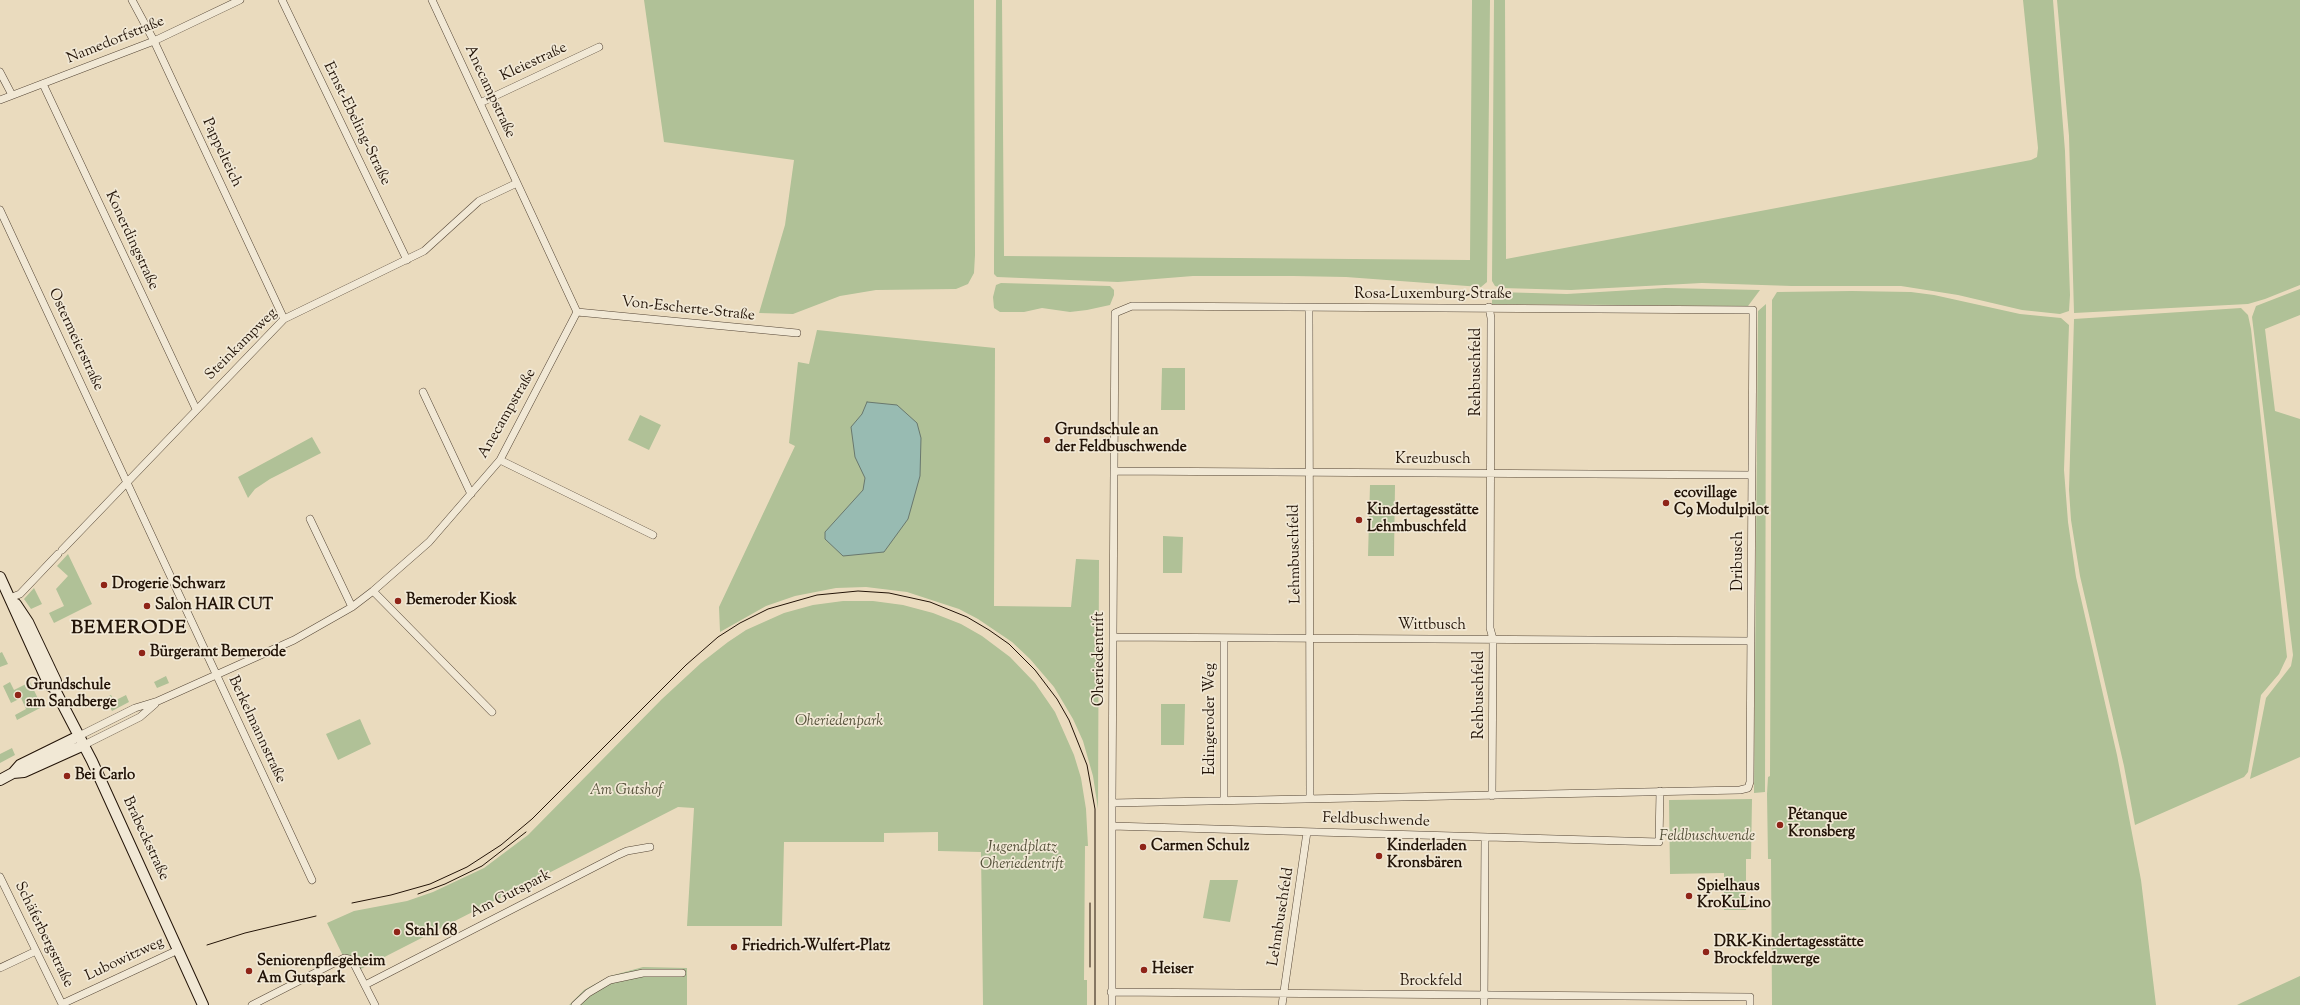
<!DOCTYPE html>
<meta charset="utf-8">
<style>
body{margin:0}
canvas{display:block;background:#eadbbe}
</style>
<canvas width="2300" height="1005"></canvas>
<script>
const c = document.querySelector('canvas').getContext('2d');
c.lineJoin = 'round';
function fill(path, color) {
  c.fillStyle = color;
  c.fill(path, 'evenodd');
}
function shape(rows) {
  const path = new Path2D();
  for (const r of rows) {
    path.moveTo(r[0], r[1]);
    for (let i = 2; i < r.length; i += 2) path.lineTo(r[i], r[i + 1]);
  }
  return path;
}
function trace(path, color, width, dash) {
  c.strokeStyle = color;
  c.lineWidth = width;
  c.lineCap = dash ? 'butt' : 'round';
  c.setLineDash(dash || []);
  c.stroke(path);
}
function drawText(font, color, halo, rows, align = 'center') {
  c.font = font + ' "Sorts Mill Goudy",serif';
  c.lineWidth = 3.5;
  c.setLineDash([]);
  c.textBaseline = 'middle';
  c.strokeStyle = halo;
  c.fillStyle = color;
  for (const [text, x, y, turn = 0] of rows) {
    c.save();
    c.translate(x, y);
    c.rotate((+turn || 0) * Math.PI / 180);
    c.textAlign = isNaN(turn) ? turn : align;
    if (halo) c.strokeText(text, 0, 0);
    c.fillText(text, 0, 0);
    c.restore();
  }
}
fill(shape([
 [644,0,974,0,975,255,974,273,968,284,956,289,876,290,840,296,793,314,759,313,785,225,794,160,664,142],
 [996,0,1002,0,1004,256,1470,260,1472,0,1490,0,1487,282,1481,287,1346,277,1293,276,1193,276,1118,282,997,277,994,274,994,258],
 [1494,0,1505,0,1506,259,2031,160,2037,157,2038,148,2023,0,2053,0,2065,151,2070,295,2069,311,2060,314,2022,310,1958,295,1901,286,1792,286,1702,283,1571,290,1502,288,1495,286,1492,281],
 [2057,0,2300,0,2300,285,2265,299,2248,304,2074,313,2069,136],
 [1001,283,1110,286,1114,290,1114,295,1110,305,1087,310,1070,312,1042,308,1024,312,1000,312,994,308,993,297,996,285],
 [1665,288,1760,290,1748,306,1492,304,1492,294,1497,292,1567,294],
 [2300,289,2300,315,2265,329,2275,411,2300,419,2300,757,2250,779,2266,698,2291,666,2293,655,2252,317,2256,306],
 [1852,291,1911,292,1934,295,2020,314,2061,318,2069,325,2064,470,2068,522,2076,577,2117,755,2141,880,2156,1005,1772,1005,1771,859,1768,859,1767,794,1768,777,1770,776,1772,300,1777,292],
 [1766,304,1765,792,1754,793,1758,311],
 [2241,308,2248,315,2251,329,2287,657,2279,674,2261,695,2248,772,2244,777,2135,825,2124,766,2080,576,2071,520,2069,490,2074,319],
 [817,330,995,348,994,606,1071,607,1076,559,1099,560,1098,809,1093,776,1083,741,1073,719,1054,687,1030,659,1012,642,978,619,959,609,907,592,866,587,836,588,795,596,766,606,720,632,719,607,795,446,789,443,798,362,809,364],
 [1162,368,1185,368,1185,410,1161,410],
 [640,415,661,425,649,450,628,440],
 [312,437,321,453,270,479,255,489,248,498,238,477],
 [1370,485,1395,485,1394,556,1368,556],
 [1163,536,1183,537,1182,573,1163,573],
 [68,554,92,604,54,623,49,613,64,606,56,589,68,576,57,566],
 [34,588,42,604,31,609,24,599],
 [843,601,873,601,903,605,933,613,961,624,982,636,1010,657,1035,683,1055,712,1074,755,1081,778,1086,809,1088,846,1085,846,1084,980,1087,980,1087,1005,983,1005,981,852,938,851,938,832,884,833,884,842,784,842,782,926,687,926,694,808,678,807,357,971,344,958,327,923,354,911,407,901,433,892,484,868,528,835,662,699,701,663,728,642,746,630,784,613,813,605],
 [2,652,8,664,0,667,0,653],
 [166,676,169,683,157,688,154,682],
 [10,682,14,690,30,682,42,707,17,720,15,715,26,709,21,698,11,703,3,686],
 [111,695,114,701,126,695,129,702,112,711,105,698],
 [1161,704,1185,704,1184,745,1161,745],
 [360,719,371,744,338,760,326,734],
 [12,748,15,755,0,763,0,754],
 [1752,799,1751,859,1746,859,1746,910,1724,910,1724,873,1670,874,1669,800],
 [1210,880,1238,880,1230,922,1203,918],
 [643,967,687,968,687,1005,569,1005,584,990,610,976],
 [2300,976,2300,1005,2237,1005,2241,1003]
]), '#b0c197');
const water = shape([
 [867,402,897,405,917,423,921,438,920,476,908,519,884,552,843,556,825,539,825,532,863,490,865,478,855,457,851,427,862,414,867,402]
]);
fill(water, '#98bbb2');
trace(water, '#69786e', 1);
const minor = shape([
 [132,0,154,41,284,319],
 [282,0,407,260],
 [0,72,12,95],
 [43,84,196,409],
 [0,100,154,41,240,0],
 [480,103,599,47],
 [0,210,312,880],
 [1489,307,1491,318,1490,628,1493,639,1492,796],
 [1309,308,1310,799],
 [577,312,797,333],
 [423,392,471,494],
 [500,460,653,535],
 [1114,471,1752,475],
 [310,519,352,607],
 [62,550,284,319,424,251,479,201,517,183],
 [373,591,492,712],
 [10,598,20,594,58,554],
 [1113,637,1751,641],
 [79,736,135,708,158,701,294,640,352,607,373,591,429,542,500,460,577,312,432,0],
 [84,745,140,717,155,704],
 [1224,801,1224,638],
 [1112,826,1659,842,1660,791],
 [0,877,62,1004,178,950],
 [0,968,36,951],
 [365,985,618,855,627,851,650,847],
 [1111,992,1750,997,1750,1005],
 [252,1005,344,958,349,959,353,962,375,1005],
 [575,1005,588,993,610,980,643,973,682,973],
 [1112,1005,1112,803,1114,471,1115,313,1132,306,1753,310,1750,782,1748,788,1740,790,1112,803],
 [1282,1005,1307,832],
 [1484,1005,1485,837]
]);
const secondary = shape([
 [0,577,49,685,54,688,92,761,203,1005],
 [16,604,28,622,56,681,54,688],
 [13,773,20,765,79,736],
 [0,780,13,773,24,772,84,745]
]);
trace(minor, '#544535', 8);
trace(secondary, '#221307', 12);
trace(minor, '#f1e8d5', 7);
trace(secondary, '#f1e8d5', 10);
trace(shape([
 [418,894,445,884,482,866,526,832],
 [352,903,391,895,430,884,467,867,501,845,532,819,686,665,718,637,740,623,768,609,817,595,858,591,889,593,930,602,967,617,989,630,1009,644,1035,670,1057,699,1069,720,1087,765,1095,809,1095,1005],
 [207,945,245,933,316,916],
 [1090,967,1090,903]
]), '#221307', 1);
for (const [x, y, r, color] of [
 [1047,440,4,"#8f2418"],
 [1666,503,4,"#8f2418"],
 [1359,520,4,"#8f2418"],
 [104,585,4,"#8f2418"],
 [398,601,4,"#8f2418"],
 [147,606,4,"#8f2418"],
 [142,653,4,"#8f2418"],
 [18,695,4,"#8f2418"],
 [67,776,4,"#8f2418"],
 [1780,825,4,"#8f2418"],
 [1143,847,4,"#8f2418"],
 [1379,856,4,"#8f2418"],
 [1689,896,4,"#8f2418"],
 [397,932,4,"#8f2418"],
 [734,947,4,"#8f2418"],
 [1706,952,4,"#8f2418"],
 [1144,970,4,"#8f2418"],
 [249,971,4,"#8f2418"]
]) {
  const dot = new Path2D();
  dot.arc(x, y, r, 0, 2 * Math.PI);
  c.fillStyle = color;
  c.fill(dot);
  trace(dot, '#f1e8d5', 1.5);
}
drawText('15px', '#221307', '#f1e8d5', [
 ["Namedorfstraße",116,41,-22],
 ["Kleiestraße",534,63,-25],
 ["Anecampstraße",489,92,65],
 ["Ernst-Ebeling-Straße",356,124,64],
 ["Pappelteich",221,153,65],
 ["Konerdingstraße",131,241,65],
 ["Rosa-Luxemburg-Straße",1433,295],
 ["Von-Escherte-Straße",688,310,6],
 ["Ostermeierstraße",75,340,65],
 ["Steinkampweg",242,345,-45],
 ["Rehbuschfeld",1477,372,-90],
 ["Anecampstraße",508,414,-60],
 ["Kreuzbusch",1433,460],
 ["Lehmbuschfeld",1296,554,-91],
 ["Dribusch",1739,561,-90],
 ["Wittbusch",1432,626],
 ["Oheriedentrift",1100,659,-90],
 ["Rehbuschfeld",1480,695,-90],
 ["Edingeroder Weg",1211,719,-90],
 ["Berkelmannstraße",256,730,65],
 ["Feldbuschwende",1376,821,2],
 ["Brabeckstraße",145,839,65],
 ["Am Gutspark",511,895,-27],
 ["Lehmbuschfeld",1282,917,-81],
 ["Schäferbergstraße",43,935,64],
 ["Lubowitzweg",125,960,-25],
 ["Brockfeld",1431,982]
]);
drawText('bold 15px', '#221307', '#f1e8d5', [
 ["Grundschule an",1055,431],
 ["der Feldbuschwende",1055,448],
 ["ecovillage",1674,494],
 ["C9 Modulpilot",1674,511],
 ["Kindertagesstätte",1367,511],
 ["Lehmbuschfeld",1367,528],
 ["Drogerie Schwarz",112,585],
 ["Bemeroder Kiosk",406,601],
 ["Salon HAIR CUT",155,606],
 ["Bürgeramt Bemerode",150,653],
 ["Grundschule",26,686],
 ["am Sandberge",26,703],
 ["Bei Carlo",75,776],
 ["Pétanque",1788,816],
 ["Kronsberg",1788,833],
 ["Carmen Schulz",1151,847],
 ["Kinderladen",1387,847],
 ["Kronsbären",1387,864],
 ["Spielhaus",1697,887],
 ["KroKuLino",1697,904],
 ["Stahl 68",405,932],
 ["DRK-Kindertagesstätte",1714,943],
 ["Brockfeldzwerge",1714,960],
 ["Friedrich-Wulfert-Platz",742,947],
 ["Seniorenpflegeheim",257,962],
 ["Am Gutspark",257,979],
 ["Heiser",1152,970]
], 'left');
drawText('italic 15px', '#545039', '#f1e8d5', [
 ["Oheriedenpark",839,722],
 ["Am Gutshof",626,791],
 ["Feldbuschwende",1707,837],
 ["Jugendplatz",1022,848],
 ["Oheriedentrift",1022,865]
]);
c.letterSpacing = '1px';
drawText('bold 19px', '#221307', '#f1e8d5', [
 ["BEMERODE",129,630]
]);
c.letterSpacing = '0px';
</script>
